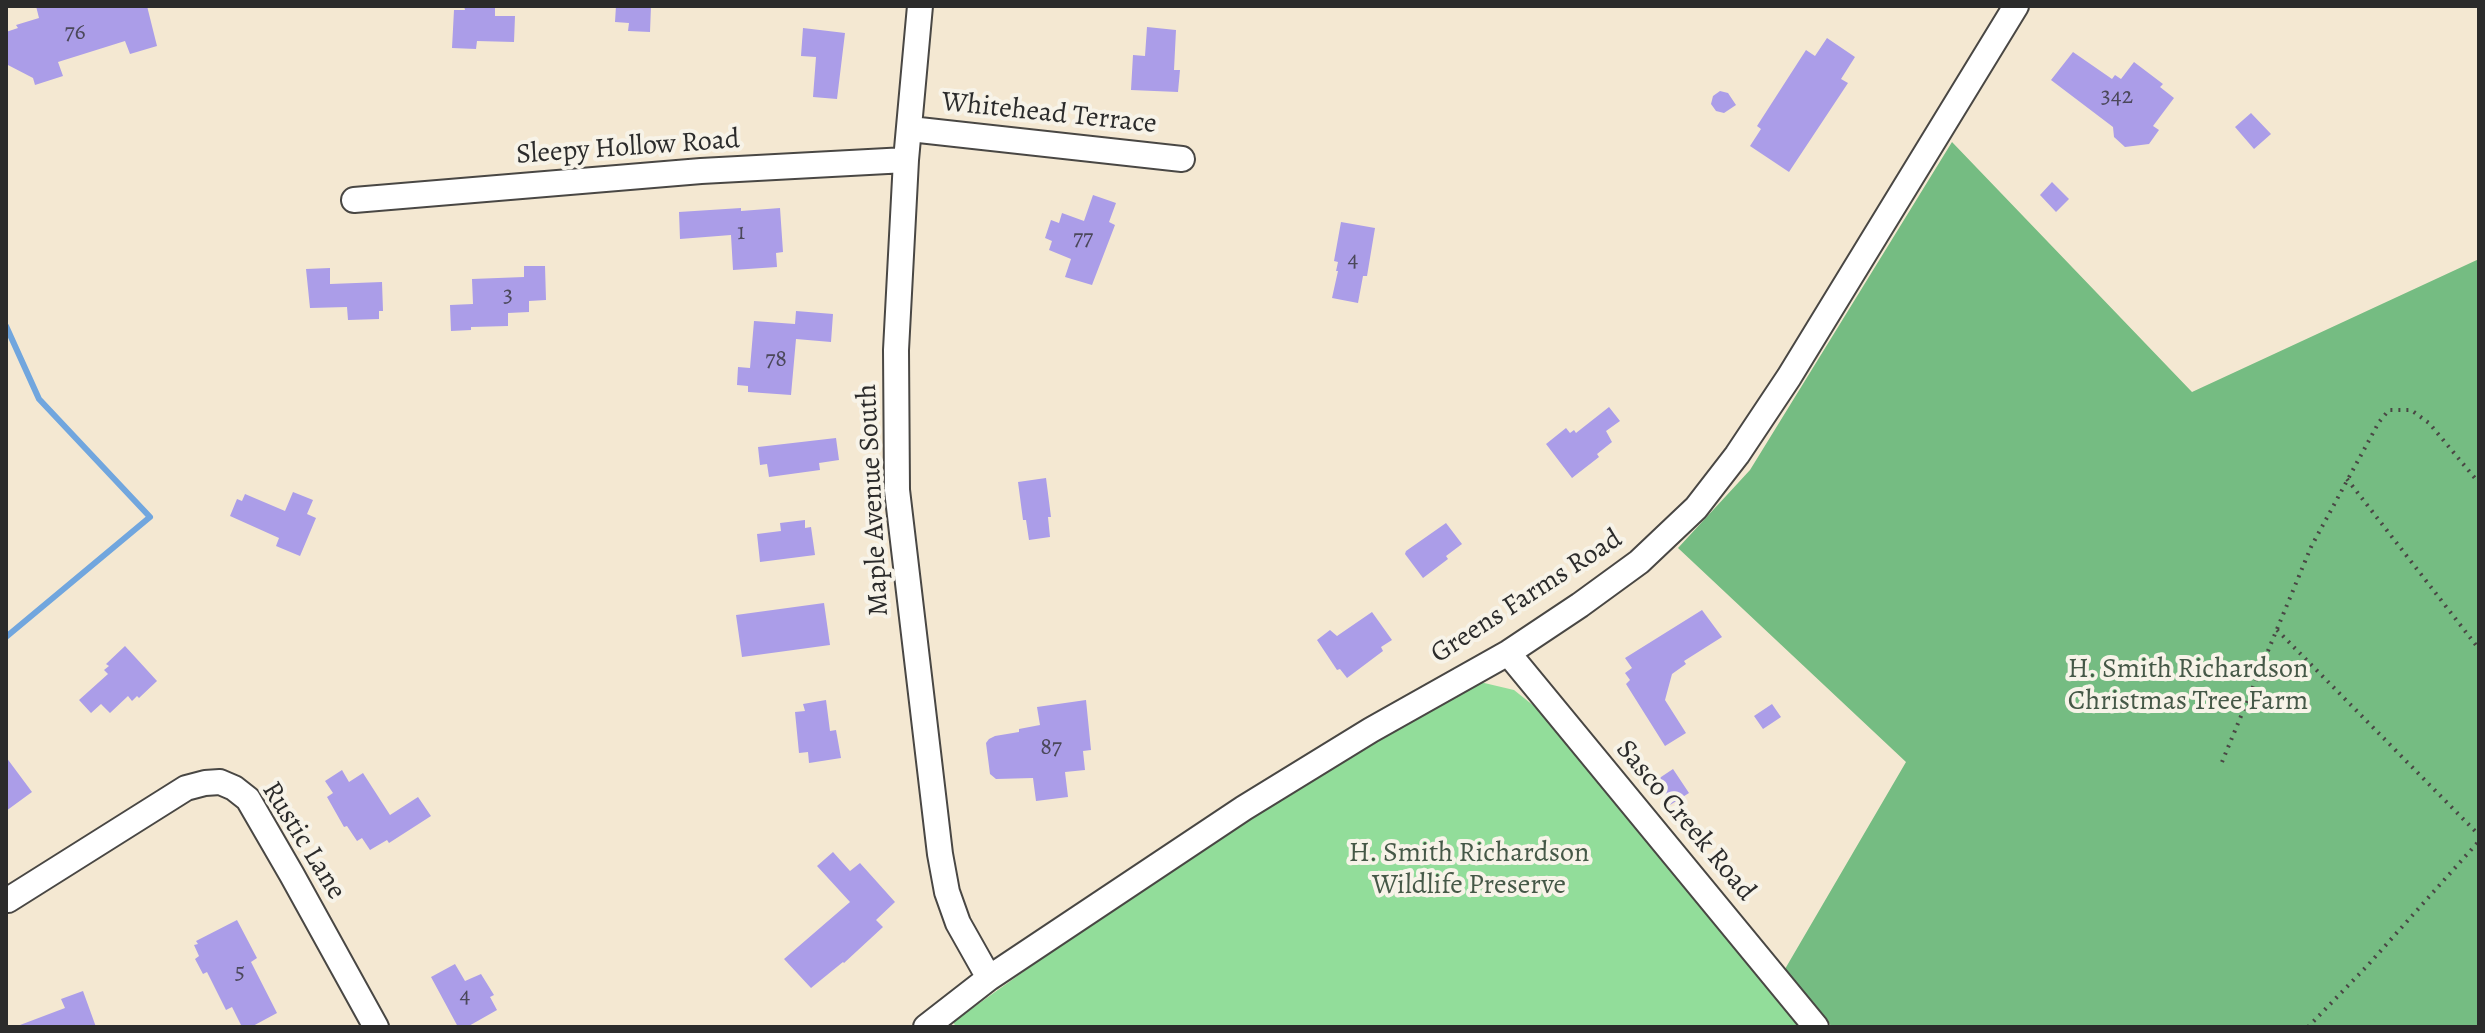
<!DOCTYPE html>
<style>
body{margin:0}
#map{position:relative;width:2485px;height:1033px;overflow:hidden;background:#f4e8d2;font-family:Alegreya,serif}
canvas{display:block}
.frame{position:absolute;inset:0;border:8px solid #2b2b2b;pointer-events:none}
</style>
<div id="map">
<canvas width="2485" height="1033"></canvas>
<div class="frame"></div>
</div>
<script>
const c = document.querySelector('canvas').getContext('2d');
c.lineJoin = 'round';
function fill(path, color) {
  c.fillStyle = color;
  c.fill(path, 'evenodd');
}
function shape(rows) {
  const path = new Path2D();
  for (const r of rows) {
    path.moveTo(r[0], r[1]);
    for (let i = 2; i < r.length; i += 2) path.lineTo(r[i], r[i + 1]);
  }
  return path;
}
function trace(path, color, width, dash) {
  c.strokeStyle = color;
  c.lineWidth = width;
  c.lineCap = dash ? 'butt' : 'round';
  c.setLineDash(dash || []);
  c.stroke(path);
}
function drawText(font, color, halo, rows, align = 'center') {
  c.font = font + ' Alegreya,serif';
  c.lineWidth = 8;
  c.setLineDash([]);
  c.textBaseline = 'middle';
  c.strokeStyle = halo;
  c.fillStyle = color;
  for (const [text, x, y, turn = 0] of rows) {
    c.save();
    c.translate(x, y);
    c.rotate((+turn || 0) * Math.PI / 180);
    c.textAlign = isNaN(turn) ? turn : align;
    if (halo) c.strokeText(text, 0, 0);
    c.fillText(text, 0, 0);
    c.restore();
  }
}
fill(shape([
 [1480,682,1514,690,1539,710,1662,861,1803,1027,956,1027,953,1022,1058,947,1249,820,1323,773]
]), '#92dd9a');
fill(shape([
 [1952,142,2192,392,2479,259,2479,1027,1832,1027,1785,969,1906,762,1678,548,1750,470]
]), '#75bc82');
trace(shape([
 [6,326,39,399,150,517,6,637]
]), '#71a6de', 6);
fill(shape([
 [36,6,147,6,157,46,130,54,125,41,58,62,63,76,35,85,33,78,6,64,6,32,18,28,16,25,39,18],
 [464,6,495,6,495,16,515,16,514,42,477,41,476,49,452,48,454,10,465,10],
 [616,6,651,6,650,32,628,31,629,23,615,22],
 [1147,27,1176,30,1174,70,1180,70,1178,92,1131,90,1133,55,1145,56],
 [803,28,845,33,837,99,813,97,816,57,801,56],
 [1827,38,1855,57,1841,79,1848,83,1789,172,1750,146,1761,129,1757,126,1806,50,1815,56],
 [2073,52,2112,79,2115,75,2121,79,2134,62,2163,84,2160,87,2174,98,2153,126,2159,130,2149,144,2125,147,2114,137,2113,127,2051,80],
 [1720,91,1728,93,1736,105,1724,113,1716,111,1711,104,1713,96],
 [2251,113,2271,134,2254,149,2235,127],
 [2052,182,2069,199,2056,212,2040,195],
 [1093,195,1116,203,1109,222,1115,225,1092,285,1065,277,1071,259,1049,250,1052,241,1045,238,1051,220,1059,223,1062,213,1084,221],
 [741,208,741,211,780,208,783,252,776,253,777,267,733,270,731,235,680,239,679,212],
 [1341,222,1375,228,1367,276,1363,276,1358,303,1332,298,1338,271,1336,271,1338,262,1334,261],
 [524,266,545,266,546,300,529,301,529,312,508,313,508,326,471,327,471,330,451,331,450,305,473,304,472,279,524,277],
 [330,268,330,284,382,282,383,311,379,311,379,319,348,320,347,307,310,308,306,269],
 [796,311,833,314,831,342,796,339,791,395,748,392,748,386,737,385,738,367,750,368,754,321,795,324],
 [1609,407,1620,421,1606,431,1612,442,1597,454,1599,457,1572,478,1546,444,1566,428,1570,433,1574,430,1576,433],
 [836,438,839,460,819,463,820,470,769,477,767,464,760,465,758,447],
 [1046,478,1051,517,1048,517,1050,537,1029,540,1026,520,1023,520,1018,482],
 [293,492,313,500,307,514,316,518,300,556,276,546,279,538,230,516,237,499,242,501,245,494,285,511],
 [805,520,805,528,811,527,815,555,760,562,757,534,781,531,780,523],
 [1446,523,1462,544,1446,556,1448,559,1423,578,1405,554,1406,551],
 [824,603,830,645,742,657,736,615],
 [1702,610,1722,637,1684,661,1686,664,1672,674,1665,700,1686,733,1665,746,1626,684,1630,680,1625,673,1632,668,1625,658],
 [1372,612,1392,640,1381,647,1383,651,1347,678,1340,669,1337,670,1317,640,1330,630,1337,636],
 [125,646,157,681,139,698,137,696,132,701,128,696,110,713,101,704,91,713,79,700,108,674,104,670,109,666,106,664],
 [826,700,830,731,836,730,841,758,809,763,808,752,799,753,795,712,805,711,803,704],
 [1086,700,1091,750,1083,751,1085,770,1065,772,1068,797,1036,801,1033,778,996,779,990,774,986,743,989,739,995,736,1019,732,1019,729,1040,725,1037,707],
 [1772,704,1781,717,1763,729,1754,716],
 [6,757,32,792,6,811],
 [1673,769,1689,793,1670,805,1655,781],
 [342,770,349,782,363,773,390,815,418,797,431,816,389,843,387,840,370,850,362,838,357,841,347,826,344,827,327,797,333,793,325,781],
 [833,852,850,871,860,863,895,902,876,920,883,927,844,963,843,962,811,988,784,959,850,902,817,866],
 [237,920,257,958,251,962,277,1013,251,1027,242,1027,232,1007,226,1010,207,972,203,974,195,959,199,956,194,945,198,944,196,941],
 [455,964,465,981,481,974,494,995,490,997,497,1010,467,1027,458,1027,431,977],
 [83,991,96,1027,20,1027,20,1025,65,1008,61,999]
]), '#ab9de8');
const minor = shape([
 [920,6,906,160,896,350,897,490,940,854,947,892,958,923,989,978],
 [910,129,1182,159],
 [354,200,701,171,906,160],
 [1508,653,1816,1027],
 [8,900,186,788,205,783,220,782,234,788,248,799,292,875,376,1027],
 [926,1027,989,978,1244,808,1371,730,1508,653,1580,605,1639,562,1696,508,1737,455,1789,377,2016,6]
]);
trace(minor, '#494744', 28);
trace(shape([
 [2347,479,2479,649],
 [2277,630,2479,835],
 [2222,762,2311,547,2379,422,2389,410,2411,410,2429,423,2479,483],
 [2308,1027,2368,965,2479,841]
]), '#494744', 4, [2, 6]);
trace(minor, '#fff', 24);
drawText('24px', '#4b485a', null, [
 ["76",75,33],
 ["342",2117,97],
 ["1",741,233],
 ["77",1083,239],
 ["4",1353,260],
 ["3",508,296],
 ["78",776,360],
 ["87",1051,748],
 ["5",240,973],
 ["4",465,996]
]);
drawText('28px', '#2b2b2b', '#f7f3e8', [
 ["Whitehead Terrace",1049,114,6],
 ["Sleepy Hollow Road",628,148,-4],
 ["Maple Avenue South",874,500,-93],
 ["Greens Farms Road",1527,597,-33],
 ["Sasco Creek Road",1685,821,50],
 ["Rustic Lane",303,841,58]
]);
drawText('28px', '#455847', '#f7f3e8', [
 ["H. Smith Richardson",2188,670],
 ["Christmas Tree Farm",2188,702],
 ["H. Smith Richardson",1469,854],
 ["Wildlife Preserve",1469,886]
]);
</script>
